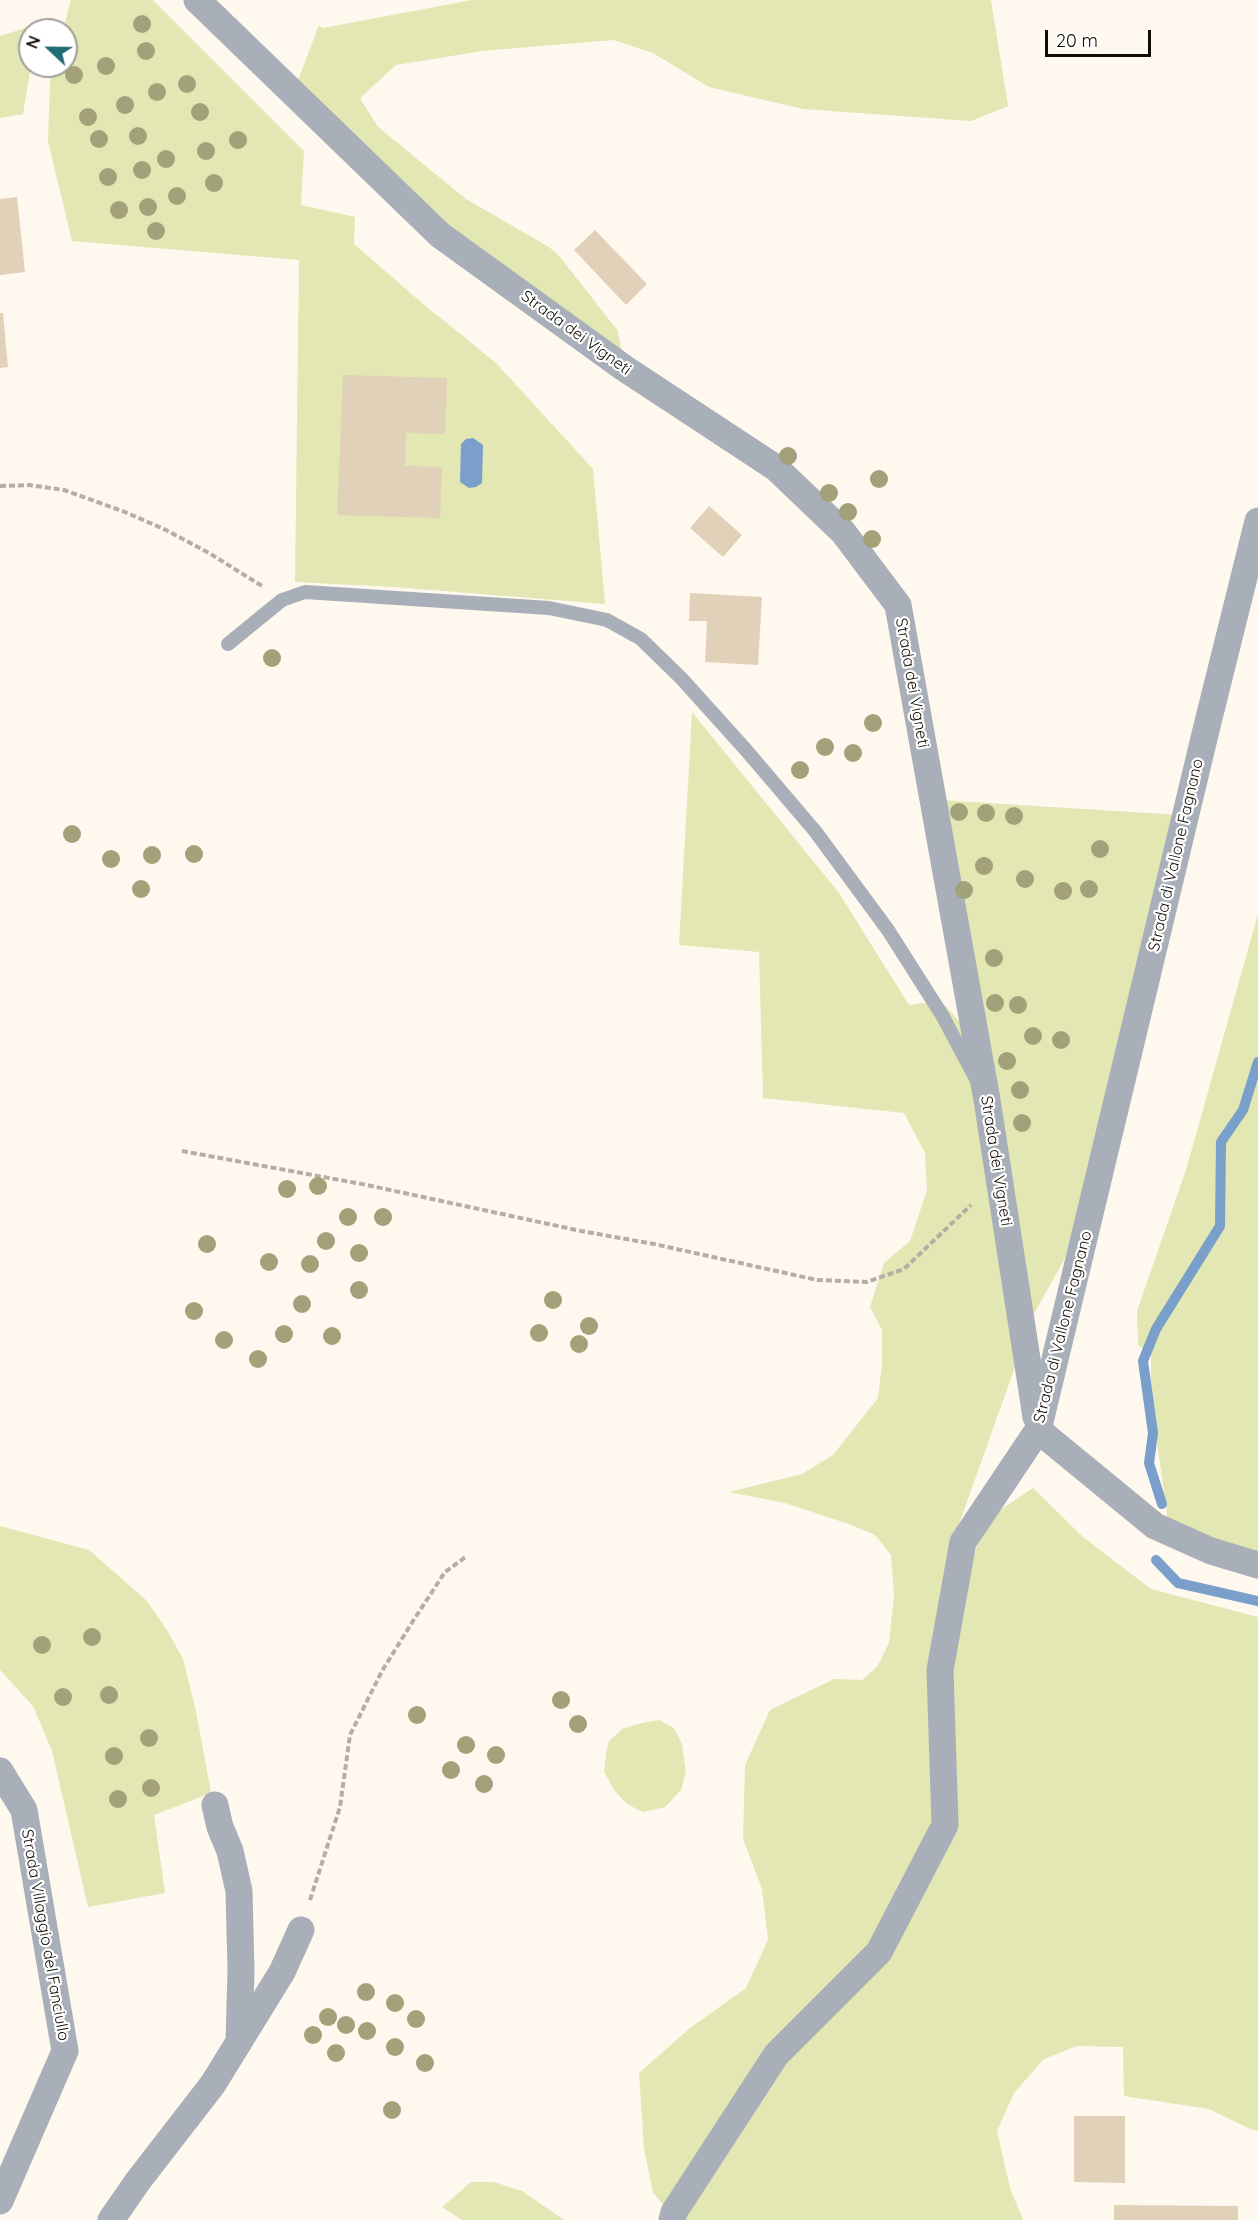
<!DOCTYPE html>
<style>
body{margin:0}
#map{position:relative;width:1258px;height:2220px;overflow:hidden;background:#fff8ee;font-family:Quicksand,sans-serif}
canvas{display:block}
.north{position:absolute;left:18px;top:18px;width:60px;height:60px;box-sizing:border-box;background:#fff;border:2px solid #a09e9b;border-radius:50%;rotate:292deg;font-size:16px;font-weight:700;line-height:24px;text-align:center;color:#110c04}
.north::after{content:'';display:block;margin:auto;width:21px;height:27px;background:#216b75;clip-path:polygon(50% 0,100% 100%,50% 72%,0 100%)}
.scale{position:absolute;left:1045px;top:30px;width:106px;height:27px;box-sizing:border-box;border:3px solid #110c04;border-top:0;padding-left:8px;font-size:18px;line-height:21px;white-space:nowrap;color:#110c04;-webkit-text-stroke:4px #fff;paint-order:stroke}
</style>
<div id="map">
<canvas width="1258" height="2220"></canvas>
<div class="north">N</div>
<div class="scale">20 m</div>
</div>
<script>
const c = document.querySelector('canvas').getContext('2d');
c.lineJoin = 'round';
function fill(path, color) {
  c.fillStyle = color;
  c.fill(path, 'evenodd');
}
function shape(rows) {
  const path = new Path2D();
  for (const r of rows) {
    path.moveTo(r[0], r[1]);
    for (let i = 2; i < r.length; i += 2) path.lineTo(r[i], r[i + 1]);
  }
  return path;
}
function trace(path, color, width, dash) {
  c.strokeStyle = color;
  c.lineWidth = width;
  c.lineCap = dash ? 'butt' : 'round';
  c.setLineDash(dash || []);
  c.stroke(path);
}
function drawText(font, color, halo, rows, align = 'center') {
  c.font = font + ' Quicksand,sans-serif';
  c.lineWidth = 4.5;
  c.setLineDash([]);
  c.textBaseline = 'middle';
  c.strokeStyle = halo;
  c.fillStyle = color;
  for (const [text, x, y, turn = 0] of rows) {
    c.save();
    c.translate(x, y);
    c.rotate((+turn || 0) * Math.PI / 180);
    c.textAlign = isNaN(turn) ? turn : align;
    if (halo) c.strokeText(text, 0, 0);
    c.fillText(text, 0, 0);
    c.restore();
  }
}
fill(shape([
 [71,0,153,0,304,151,301,205,355,217,354,244,422,303,496,363,593,469,605,604,394,587,295,582,299,260,72,241,48,141,50,82,54,66,66,66,66,30,63,30],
 [472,0,991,0,1008,106,971,121,803,109,709,87,653,53,614,40,482,51,396,65,360,98,378,127,466,199,549,247,560,257,618,331,622,353,440,220,298,80,319,25,323,28],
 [38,24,37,30,30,30,31,66,23,114,0,118,0,36],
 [692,712,839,893,909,1005,941,1001,986,1052,941,800,1179,815,1084,1197,1065,1258,1034,1314,954,1538,940,1824,878,1935,668,2210,653,2193,644,2148,639,2073,690,2028,746,1988,768,1940,762,1889,743,1839,745,1765,770,1710,834,1679,862,1680,877,1667,889,1643,894,1595,891,1555,875,1535,849,1524,785,1503,729,1492,802,1474,833,1455,878,1398,882,1364,882,1330,870,1307,884,1263,910,1241,927,1190,925,1153,904,1113,763,1098,759,952,679,945],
 [1258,914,1258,1559,1168,1522,1151,1398,1151,1355,1138,1345,1137,1311,1186,1170],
 [1033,1488,1083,1537,1151,1589,1258,1617,1258,2131,1248,2128,1209,2109,1124,2096,1123,2047,1077,2046,1044,2059,1014,2093,997,2131,1010,2188,1023,2220,681,2220,756,2097,816,2028,951,1827,949,1671,961,1601,977,1546,994,1514],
 [0,1526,89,1550,146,1600,167,1630,183,1659,196,1711,211,1793,154,1815,165,1893,88,1907,52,1751,33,1706,0,1670],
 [659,1720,674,1728,682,1744,686,1772,681,1790,665,1807,643,1812,627,1804,614,1790,604,1772,606,1754,609,1741,622,1729,641,1723],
 [471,2182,494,2182,522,2191,564,2220,462,2220,442,2207]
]), '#e2e7b3');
fill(shape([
 [473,438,483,445,482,483,476,487,469,488,460,482,461,444,466,439]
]), '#799fca');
trace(shape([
 [1162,1504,1149,1463,1153,1433,1143,1361,1156,1329,1220,1226,1221,1142,1243,1110,1258,1062],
 [1156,1560,1178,1583,1258,1601]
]), '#799fca', 10);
fill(shape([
 [17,197,25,272,0,275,0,199],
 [595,230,647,284,626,305,574,250],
 [0,313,3,313,8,367,0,368],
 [343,375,447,378,445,434,406,433,405,466,442,467,440,518,337,515],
 [709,506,742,535,723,557,690,528],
 [690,593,762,597,758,665,705,662,707,621,689,621],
 [1074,2116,1125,2116,1125,2183,1074,2182],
 [1114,2205,1238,2206,1238,2220,1114,2220]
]), '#e1d1b8');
trace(shape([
 [0,486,29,485,64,490,125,512,166,530,209,553,262,586],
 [182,1151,367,1185,581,1231,654,1244,817,1280,867,1282,904,1269,971,1205],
 [310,1900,340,1807,350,1735,382,1671,413,1621,445,1572,467,1556]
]), '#b4aea4', 4, [6, 3]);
trace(shape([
 [228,644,282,600,305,592,549,608,607,620,641,639,682,679,746,750,815,831,888,930,942,1015,975,1077]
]), '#a8afb9', 14);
trace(shape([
 [197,0,440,235,624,368,776,468,843,532,898,605,987,1100,1036,1417],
 [1038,1430,1155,1526,1211,1551,1258,1565],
 [0,1771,24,1810,65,2051,0,2201],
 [215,1805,220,1827,230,1851,239,1891,241,1970,239,2042],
 [111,2220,138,2181,213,2084,282,1972,301,1930],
 [672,2220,674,2212,776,2055,879,1952,945,1825,940,1670,963,1542,1038,1430,1207,726,1258,521]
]), '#a8afb9', 27);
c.fillStyle = '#a2a179';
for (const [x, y] of [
 [142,24],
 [146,51],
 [106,66],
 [74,75],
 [187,84],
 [157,92],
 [125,105],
 [200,112],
 [88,117],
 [138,136],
 [99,139],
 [238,140],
 [206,151],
 [166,159],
 [142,170],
 [108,177],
 [214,183],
 [177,196],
 [148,207],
 [119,210],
 [156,231],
 [788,456],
 [879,479],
 [829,493],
 [848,512],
 [872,539],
 [272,658],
 [873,723],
 [825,747],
 [853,753],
 [800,770],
 [959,812],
 [986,813],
 [1014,816],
 [72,834],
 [1100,849],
 [194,854],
 [152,855],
 [111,859],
 [984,866],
 [1025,879],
 [141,889],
 [1089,889],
 [964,890],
 [1063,891],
 [994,958],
 [995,1003],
 [1018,1005],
 [1033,1036],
 [1061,1040],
 [1007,1061],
 [1020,1090],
 [1022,1123],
 [318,1186],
 [287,1189],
 [348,1217],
 [383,1217],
 [326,1241],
 [207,1244],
 [359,1253],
 [269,1262],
 [310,1264],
 [359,1290],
 [553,1300],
 [302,1304],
 [194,1311],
 [589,1326],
 [539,1333],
 [284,1334],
 [332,1336],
 [224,1340],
 [579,1344],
 [258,1359],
 [92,1637],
 [42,1645],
 [109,1695],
 [63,1697],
 [561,1700],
 [417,1715],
 [578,1724],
 [149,1738],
 [466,1745],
 [496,1755],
 [114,1756],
 [451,1770],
 [484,1784],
 [151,1788],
 [118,1799],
 [366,1992],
 [395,2003],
 [328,2017],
 [416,2019],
 [346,2025],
 [367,2031],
 [313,2035],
 [395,2047],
 [336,2053],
 [425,2063],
 [392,2110]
]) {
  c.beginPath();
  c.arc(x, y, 9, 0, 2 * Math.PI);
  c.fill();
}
drawText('16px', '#110c04', '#fff', [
 ["Strada dei Vigneti",576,333,36],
 ["Strada dei Vigneti",912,683,80],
 ["Strada di Vallone Fagnano",1176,855,-77],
 ["Strada dei Vigneti",996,1161,81],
 ["Strada di Vallone Fagnano",1063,1327,-76],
 ["Strada Villaggio del Fanciullo",45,1935,80]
]);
</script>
